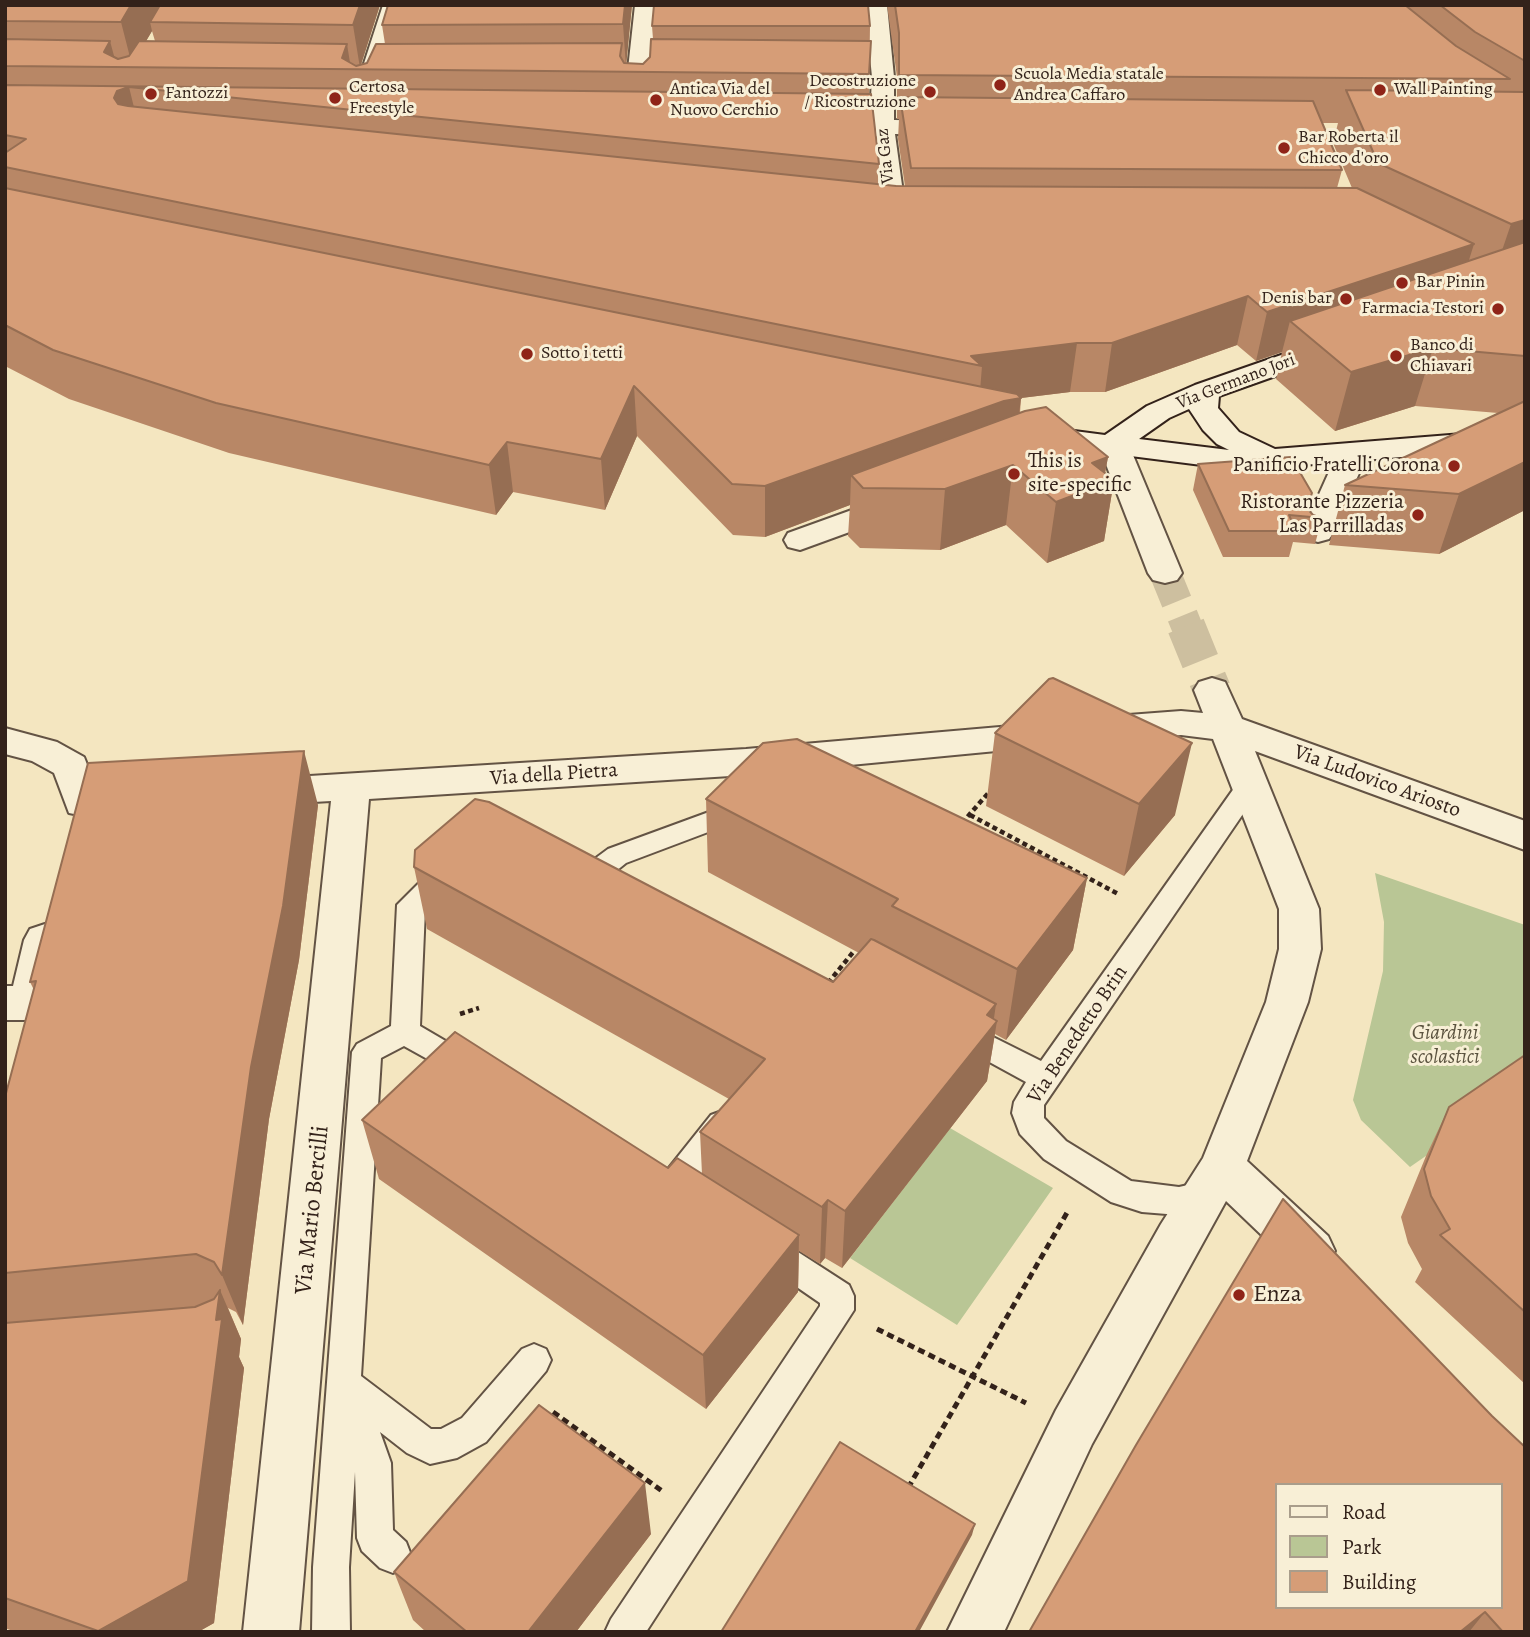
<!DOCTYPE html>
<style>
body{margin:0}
#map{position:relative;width:1530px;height:1637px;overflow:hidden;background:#f4e6c0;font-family:Alegreya,serif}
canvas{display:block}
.frame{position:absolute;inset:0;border:7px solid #33221a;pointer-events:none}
.legend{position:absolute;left:1275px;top:1483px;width:228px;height:126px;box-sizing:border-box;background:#f8efd6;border:2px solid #a99d8b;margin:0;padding:9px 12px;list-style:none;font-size:21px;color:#33221a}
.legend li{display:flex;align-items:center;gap:14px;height:35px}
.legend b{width:35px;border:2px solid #a99d8b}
</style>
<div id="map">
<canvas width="1530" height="1637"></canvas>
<div class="frame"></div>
<ul class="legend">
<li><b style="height:9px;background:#f8efd6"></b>Road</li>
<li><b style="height:19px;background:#b9c695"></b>Park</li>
<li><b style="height:19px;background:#d69d77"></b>Building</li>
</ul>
</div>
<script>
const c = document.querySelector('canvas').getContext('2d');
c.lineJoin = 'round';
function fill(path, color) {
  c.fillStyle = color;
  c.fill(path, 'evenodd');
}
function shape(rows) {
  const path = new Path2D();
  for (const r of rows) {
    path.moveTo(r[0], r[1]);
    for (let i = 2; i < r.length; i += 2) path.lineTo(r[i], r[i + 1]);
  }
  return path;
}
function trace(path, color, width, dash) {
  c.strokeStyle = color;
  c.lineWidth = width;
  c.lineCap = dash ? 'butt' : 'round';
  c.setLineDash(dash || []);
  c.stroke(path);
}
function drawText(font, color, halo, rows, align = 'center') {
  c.font = font + ' Alegreya,serif';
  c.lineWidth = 6;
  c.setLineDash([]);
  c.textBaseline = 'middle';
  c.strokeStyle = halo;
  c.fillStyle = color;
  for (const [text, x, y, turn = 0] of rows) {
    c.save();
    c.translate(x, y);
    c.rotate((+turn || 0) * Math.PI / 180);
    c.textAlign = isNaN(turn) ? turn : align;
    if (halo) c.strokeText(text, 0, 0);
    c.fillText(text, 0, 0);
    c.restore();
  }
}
fill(shape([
 [1375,873,1525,925,1525,1087,1410,1167,1361,1120,1353,1100,1383,971,1384,922],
 [950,1128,1053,1188,957,1325,850,1258]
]), '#b9c695');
trace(shape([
 [1165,573,1187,627]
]), '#cdbf9f', 31, [31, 15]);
trace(shape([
 [1186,626,1212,690]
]), '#cdbf9f', 38, [38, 19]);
const lane = shape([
 [1251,774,1260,777,1264,783,1260,789,1044,1105,1044,1118,1066,1141,1131,1181,1179,1187,1206,1181,1217,1185,1222,1195,1217,1205,1179,1215,1142,1212,1111,1202,1044,1159,1020,1134,1012,1113,1014,1102,1026,1082,951,1041,946,1033,951,1025,961,1021,1041,1061,1242,777,1251,774],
 [739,801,748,803,752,810,748,817,626,863,605,880,595,883,585,880,581,873,585,866,608,849,739,801],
 [446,863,456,866,460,873,425,909,420,1026,478,1060,482,1069,478,1078,467,1081,404,1046,381,1058,361,1376,431,1429,441,1429,462,1418,522,1349,534,1344,546,1349,551,1360,546,1371,486,1442,457,1458,430,1464,407,1453,380,1432,391,1463,393,1530,406,1542,411,1555,406,1568,393,1573,380,1568,362,1551,357,1538,355,1472,349,1567,350,1632,312,1632,313,1567,352,1052,357,1044,391,1026,397,905,436,866,446,863],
 [722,1111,733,1115,737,1124,733,1133,682,1199,671,1203,660,1199,655,1189,660,1179,711,1115,722,1111],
 [770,1237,781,1241,849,1285,854,1296,854,1310,646,1632,605,1632,611,1619,820,1306,820,1303,759,1261,754,1251,759,1241,770,1237]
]);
const street = shape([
 [383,5,405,5,378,94,374,99,366,101,358,99,354,94,383,5],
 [635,5,657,5,647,115,643,120,635,122,627,120,623,115,635,5],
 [865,5,887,5,894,77,894,120,952,121,961,123,964,128,961,133,952,135,895,134,907,222,903,228,894,230,885,228,881,222,871,134,823,133,815,131,811,126,815,121,823,119,870,120,872,77,865,5],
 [1113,434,1124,436,1128,443,1182,573,1177,580,1165,583,1153,580,1148,573,1102,454,1073,458,1062,456,1058,449,1062,442,1113,434],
 [1353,443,1364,445,1368,452,1334,532,1329,539,1318,542,1307,539,1302,532,1338,452,1342,445,1353,443],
 [899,493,910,496,915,503,910,510,800,550,788,547,784,540,788,533,899,493],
 [1212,678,1225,682,1242,719,1525,821,1525,850,1255,751,1319,909,1321,949,1308,1002,1247,1161,1328,1236,1335,1251,1328,1266,1311,1272,1294,1266,1226,1201,1092,1444,1004,1632,947,1632,1056,1410,1161,1224,1203,1158,1266,1002,1279,949,1279,909,1213,739,1181,735,1102,743,1089,739,1084,730,1089,721,1102,717,1181,711,1203,713,1194,690,1199,682,1212,678],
 [1046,723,1059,727,1064,736,1059,745,746,775,369,799,299,1632,243,1632,331,801,261,805,248,802,242,792,248,782,261,779,746,749,1046,723],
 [5,728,57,742,84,757,98,792,102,793,108,803,102,813,89,817,69,813,54,773,32,761,5,754,5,728],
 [45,924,60,929,66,940,51,1003,45,1015,30,1020,5,1020,5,986,13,986,24,940,30,929,45,924]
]);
const secondary = shape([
 [1330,338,1340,341,1344,347,1340,353,1219,396,1218,408,1239,432,1275,449,1525,429,1525,447,1241,470,1036,444,1025,441,1021,435,1025,429,1036,426,1105,435,1147,406,1195,385,1330,338],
 [1189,409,1203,430,1217,444,1229,450,1139,439,1169,418,1189,409]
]);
trace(lane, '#635344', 4);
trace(street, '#635344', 4);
trace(secondary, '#33221a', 4);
trace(shape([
 [970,815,1120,895],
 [962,823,991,790],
 [828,983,854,951],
 [460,1014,479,1008]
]), '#33221a', 4.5, [5, 3.5]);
trace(shape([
 [877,1329,1026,1403],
 [553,1412,662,1491],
 [908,1488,1068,1211]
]), '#33221a', 5, [7, 4.5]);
fill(lane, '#f8efd6');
fill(street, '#f8efd6');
fill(secondary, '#f8efd6');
fill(shape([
 [5,5,380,5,361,64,367,63,385,44,382,25,388,5,632,5,626,63,643,64,650,57,653,39,652,26,870,26,869,94,879,164,878,184,905,186,898,139,899,119,897,119,897,77,887,5,1525,5,1525,510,1439,554,1329,545,1345,485,1498,413,1415,406,1335,431,1276,379,1282,352,1256,361,1237,345,1105,392,1070,392,1021,398,1020,413,1108,457,1105,473,1114,480,1104,541,1047,563,1006,525,940,550,860,548,848,536,850,505,765,537,733,535,637,436,605,510,513,492,496,515,229,453,69,399,5,366],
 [152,31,155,41,146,41],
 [1322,123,1338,123,1333,143,1352,188,1337,188,1342,170],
 [1198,464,1308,509,1313,515,1322,518,1315,544,1293,542,1289,557,1223,557,1193,490],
 [995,733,1175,815,1124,876,986,806],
 [706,799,1087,878,1073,950,1006,1040,995,1034,987,1081,842,1268,825,1258,820,1264,799,1251,798,1292,706,1409,379,1179,362,1120,702,1174,700,1132,729,1099,427,929,414,867,833,982,859,953,708,872],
 [318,805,299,960,269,1119,243,1325,236,1312,228,1308,241,1339,239,1357,244,1368,214,1623,198,1632,15,1632,5,1628,5,1098,34,990,30,982],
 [1525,1055,1525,1384,1415,1282,1422,1269,1408,1243,1401,1217,1426,1156,1449,1107],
 [1492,1416,1525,1632,1029,1632],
 [651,1534,576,1632,426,1632,413,1620,394,1572]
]), '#b88766');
fill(shape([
 [131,5,167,5,150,22,152,31,132,65,121,22],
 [360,5,380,5,360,68,353,25],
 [625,5,632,5,626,67,623,24],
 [110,41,117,67,104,52],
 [347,44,351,69,342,58],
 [129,87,140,132,114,98,117,91],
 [1525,220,1525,268,1492,280,1511,224],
 [1474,244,1459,292,1290,321,1282,352,1256,361,1267,312],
 [1248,296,1237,345,1105,392,1112,343],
 [1077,343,1070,392,1021,398,1015,448,851,475,850,505,765,537,765,486,979,404,982,366,971,356],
 [1433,348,1415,406,1335,431,1351,372],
 [634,386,637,436,605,510,601,459],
 [507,442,513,492,496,515,489,465],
 [1108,457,1103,484,1114,480,1104,541,1047,563,1056,502,1092,463],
 [1525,462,1525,510,1439,554,1459,494],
 [1013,465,1006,525,940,550,945,489],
 [1192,743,1175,815,1124,876,1139,804],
 [304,751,318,805,299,960,269,1119,243,1325,222,1275,251,1067],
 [1087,878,1073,950,1006,1040,1017,969],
 [996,1004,993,1025,997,1021,987,1081,842,1268,845,1211],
 [828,1200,825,1258,820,1264,822,1207],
 [799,1235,798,1292,706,1409,703,1355],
 [220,1290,241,1339,239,1357,244,1368,214,1623,198,1632,99,1632,98,1631,216,1320],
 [645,1483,651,1534,576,1632,528,1632],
 [975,1524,972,1535,919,1632,915,1632],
 [1485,1612,1469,1632,1460,1632]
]), '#966e53');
const building = shape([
 [5,5,131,5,121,22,5,21,5,5],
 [160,5,360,5,353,25,150,22,160,5],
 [388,5,625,5,623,24,382,25,388,5],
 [654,5,868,5,870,26,652,26,654,5],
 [895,5,1405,5,1456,46,1510,79,899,75,899,33,895,5],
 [1440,5,1525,5,1525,61,1475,32,1440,5],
 [5,39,110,41,104,52,118,59,129,56,139,41,347,44,342,58,356,66,367,63,376,44,622,43,620,56,624,63,643,64,650,57,651,39,871,41,869,74,5,66,5,39],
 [5,85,871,94,879,164,129,87,117,91,114,98,118,104,128,106,896,186,1357,188,1474,244,1267,312,1248,296,1112,343,1077,343,971,356,982,366,5,167,5,153,26,139,5,135,5,85],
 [1346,90,1525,92,1525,220,1511,224,1378,163,1346,90],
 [900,97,1313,101,1342,170,911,168,900,97],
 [5,188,1017,394,1021,398,1004,401,765,486,732,484,634,386,601,459,507,442,489,465,216,403,53,350,5,325,5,188],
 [1525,242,1525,356,1433,348,1351,372,1290,321,1525,242],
 [1525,401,1525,462,1459,494,1345,485,1525,401],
 [1046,407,1108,457,1092,463,1114,480,1056,502,1013,465,945,489,863,488,851,475,1025,411,1046,407],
 [1291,457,1312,493,1307,508,1313,515,1322,518,1289,515,1296,531,1229,531,1198,464,1291,457],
 [1053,678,1192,743,1139,804,995,733,1049,679,1053,678],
 [797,739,1087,878,1017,969,892,906,898,899,706,799,763,743,797,739],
 [304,751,283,906,251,1067,222,1275,214,1262,196,1254,5,1273,5,1097,36,981,30,982,88,763,304,751],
 [475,799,489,802,833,982,871,939,874,940,996,1004,987,1015,997,1021,845,1211,828,1200,822,1207,700,1132,765,1059,414,867,415,850,475,799],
 [455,1032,668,1168,677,1158,799,1235,703,1355,362,1120,455,1032],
 [1525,1055,1525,1312,1440,1235,1450,1229,1431,1196,1424,1169,1449,1107,1525,1055],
 [1283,1199,1492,1416,1525,1447,1525,1632,1503,1632,1485,1612,1460,1632,1029,1632,1136,1445,1283,1199],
 [1276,1485,1500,1485,1500,1607,1276,1607,1276,1485],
 [220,1290,216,1320,222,1319,188,1581,98,1631,5,1598,5,1323,195,1307,214,1299,220,1290],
 [539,1405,645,1483,528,1632,467,1632,394,1572,539,1405],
 [840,1442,975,1524,915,1632,721,1632,840,1442]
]);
fill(building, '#d69d77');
trace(building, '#966e53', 2);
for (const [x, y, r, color] of [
 [1000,85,7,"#8f2418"],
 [1380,90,7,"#8f2418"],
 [930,92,7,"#8f2418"],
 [151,94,7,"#8f2418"],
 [335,98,7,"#8f2418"],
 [656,100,7,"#8f2418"],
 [1284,148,7,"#8f2418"],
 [1402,283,7,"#8f2418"],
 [1346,299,7,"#8f2418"],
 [1498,309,7,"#8f2418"],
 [527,354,7,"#8f2418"],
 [1396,356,7,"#8f2418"],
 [1454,466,7,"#8f2418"],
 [1014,474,7,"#8f2418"],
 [1418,515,7,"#8f2418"],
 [1239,1295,7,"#8f2418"]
]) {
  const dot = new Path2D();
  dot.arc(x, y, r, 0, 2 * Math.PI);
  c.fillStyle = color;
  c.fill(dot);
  trace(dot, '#f8efd6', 2.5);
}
drawText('18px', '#33221a', '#f8efd6', [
 ["Scuola Media statale",1014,75],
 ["Andrea Caffaro",1014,96],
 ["Decostruzione",916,82,"right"],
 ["/ Ricostruzione",916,103,"right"],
 ["Certosa",349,88],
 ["Freestyle",349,109],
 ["Antica Via del",670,90],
 ["Nuovo Cerchio",670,111],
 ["Wall Painting",1394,90],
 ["Fantozzi",165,94],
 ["Bar Roberta il",1298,138],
 ["Chicco d'oro",1298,159],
 ["Bar Pinin",1416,283],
 ["Denis bar",1332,299,"right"],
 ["Farmacia Testori",1484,309,"right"],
 ["Banco di",1410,346],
 ["Chiavari",1410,367],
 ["Sotto i tetti",541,354]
], 'left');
drawText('18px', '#33221a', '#f8efd6', [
 ["Via Gaz",886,156,-96],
 ["Via Germano Jori",1236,382,-21]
]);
drawText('21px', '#33221a', '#f8efd6', [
 ["This is",1028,462,"left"],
 ["site-specific",1028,486,"left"],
 ["Panificio Fratelli Corona",1440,466],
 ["Ristorante Pizzeria",1404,503],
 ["Las Parrilladas",1404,527]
], 'right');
drawText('21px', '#33221a', '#f8efd6', [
 ["Via della Pietra",554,775,-4],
 ["Via Ludovico Ariosto",1377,782,20],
 ["Via Benedetto Brin",1078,1035,-56]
]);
drawText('italic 21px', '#5b533f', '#f8efd6', [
 ["Giardini",1445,1034],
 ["scolastici",1445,1058]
]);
drawText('24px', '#33221a', '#f8efd6', [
 ["Via Mario Bercilli",313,1210,-84]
]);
drawText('24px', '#33221a', '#f8efd6', [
 ["Enza",1253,1295]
], 'left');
</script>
